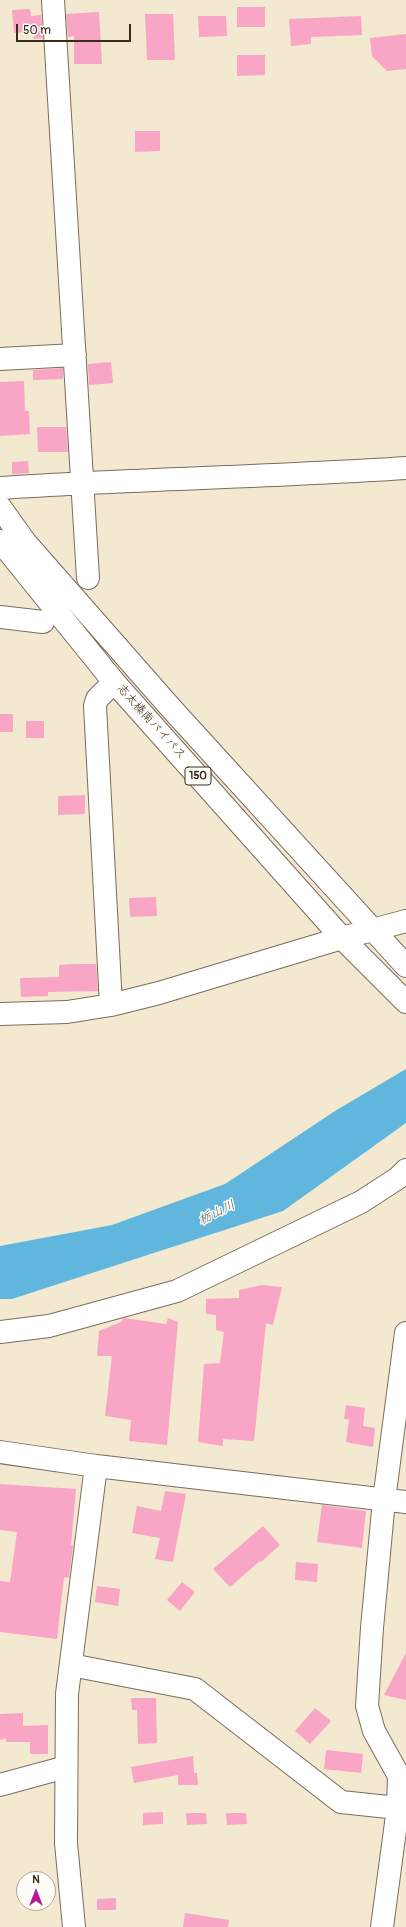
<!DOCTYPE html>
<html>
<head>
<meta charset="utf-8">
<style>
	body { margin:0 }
	#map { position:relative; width:406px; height:1927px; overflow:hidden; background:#f3e8d0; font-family:Pangolin,sans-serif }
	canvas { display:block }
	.north { position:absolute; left:16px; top:1871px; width:40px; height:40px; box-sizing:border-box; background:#fdfcf7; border:1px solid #afa8a0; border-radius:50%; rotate:0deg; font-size:11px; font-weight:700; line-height:16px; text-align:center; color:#3b2a1e }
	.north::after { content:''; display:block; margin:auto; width:14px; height:18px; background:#b5179e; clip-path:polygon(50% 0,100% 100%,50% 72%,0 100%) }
	.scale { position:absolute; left:16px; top:24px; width:115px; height:18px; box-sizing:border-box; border:2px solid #3b2a1e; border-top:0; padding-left:5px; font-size:12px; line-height:14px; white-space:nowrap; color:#3b2a1e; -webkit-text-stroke:3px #fdfcf7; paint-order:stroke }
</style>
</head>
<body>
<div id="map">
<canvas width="406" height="1927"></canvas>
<div class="north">N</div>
<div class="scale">50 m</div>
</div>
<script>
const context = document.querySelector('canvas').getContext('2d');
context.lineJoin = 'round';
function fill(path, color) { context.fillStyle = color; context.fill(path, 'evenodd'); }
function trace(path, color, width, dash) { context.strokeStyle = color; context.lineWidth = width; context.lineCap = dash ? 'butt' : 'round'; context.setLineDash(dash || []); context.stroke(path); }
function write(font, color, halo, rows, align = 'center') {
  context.font = font + ' Pangolin,"Klee One",sans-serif'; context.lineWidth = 3; context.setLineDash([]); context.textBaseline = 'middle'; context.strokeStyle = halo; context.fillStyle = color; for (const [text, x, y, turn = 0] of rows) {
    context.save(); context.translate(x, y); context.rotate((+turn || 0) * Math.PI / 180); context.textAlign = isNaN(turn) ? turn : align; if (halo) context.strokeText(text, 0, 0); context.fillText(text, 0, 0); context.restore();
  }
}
fill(new Path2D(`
	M406,1069v54l-123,88 -271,88h-12v-53l112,-21 113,-41 110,-73z`), '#60b6dd');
fill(new Path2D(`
	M237,7h28v20h-28z
	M30,9l1,7 10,-1 2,23 -9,1 -1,-7 -19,1 -2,-23z
	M99,12l3,52h-28v-28l-6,1 -2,-23z
	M145,14h28l2,46h-28z
	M198,16h28l1,20 -28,1z
	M361,16l1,19 -51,2v7l-20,2 -2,-27z
	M406,34v35l-19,2 -15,-15 -2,-18z
	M237,55h28v20l-28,1z
	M135,131h25v20l-25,1z
	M111,362l2,21 -24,2 -1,-21z
	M63,368v11l-30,1v-10z
	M24,381l1,30h4l1,23 -30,2v-54z
	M37,427h29l2,25h-30z
	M28,461l1,12 -17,1v-12z
	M0,714h13v18h-13z
	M26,721h18v17h-18z
	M85,795v19l-27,1v-19z
	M156,897l1,19 -27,1 -1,-19z
	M77,964h19l2,27 -50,1v4l-27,1 -1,-19 39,-1v-12z
	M262,1285l20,2 -9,38 -7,-2 -12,118 -31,-2v7l-25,-4 6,-78 16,-1 4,-31 -8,-2v-15l-10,-1v-15l33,-1v-8z
	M124,1318l42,6 2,-6 10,4 -11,123 -38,-4 2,-21 -26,-4 7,-60h-15l2,-25 22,-9z
	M346,1405l19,3 -2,18 12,2 -2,19 -27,-5 3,-23h-5z
	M0,1484l76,5 -5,56h2l-4,33 -5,-1 -7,62 -57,-7v-51l10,1 7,-50 -17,-2z
	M165,1491l21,3 -13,68 -18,-3 5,-21 -28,-5 5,-27 24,5z
	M322,1505l44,6 -4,37 -45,-6z
	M263,1526l17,19 -19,17 -1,-1 -30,26 -17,-18z
	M296,1562l22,2 -1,18 -22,-2z
	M182,1582l13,10 -15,19 -13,-11z
	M97,1586l23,3 -2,17 -23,-4z
	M406,1653v47l-22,-5z
	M131,1698h25l1,45 -19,1 -1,-34h-5z
	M315,1708l16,13 -21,23 -15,-13z
	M23,1713v13l25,-1v29h-18v-12h-24v-4l-6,2v-26z
	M326,1750l37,4 -2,19 -37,-4z
	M193,1756l1,17h3l1,12h-20v-10l-44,8 -3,-16z
	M163,1812v12l-20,1v-12z
	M186,1813h20l1,11 -20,1z
	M226,1813h20l1,11 -20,1z
	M116,1898v12h-19v-11z
	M185,1913l44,7 -1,7h-45z`), '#f8a5c6');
const minor = new Path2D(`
	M53,0l35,578
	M0,359l75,-4
	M0,488c135,-9 271,-11 406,-20
	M0,617l43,5
	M111,1005l-16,-299 2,-7 17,-17
	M0,1014l67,-2 44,-7 48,-12 183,-55 64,-17
	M0,1332l49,-6 128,-35 184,-89 37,-24 8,-8
	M0,1452l96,14 310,36
	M71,1665l124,24 146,113 57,6
	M0,1785l66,-18
	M74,1927l-8,-84 1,-149 29,-228
	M382,1927l16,-119 1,-32 -25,-45 -7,-25 5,-78 12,-128 22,-167`);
const highway = new Path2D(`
	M0,507l25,35 145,165 236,259
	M0,541l114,141 228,256 64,64`);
trace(minor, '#7b6c5c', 24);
trace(highway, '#7b6c5c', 24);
trace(minor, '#fff', 22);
trace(highway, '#fff', 22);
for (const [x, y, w] of [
	[198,776,26]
]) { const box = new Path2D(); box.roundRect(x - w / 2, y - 9, w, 18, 3); context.fillStyle = '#fdfcf7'; context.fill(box); trace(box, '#3b2a1e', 1); }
write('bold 11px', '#3b2a1e', null, [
	["150",198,776]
]);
write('12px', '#3b2a1e', '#fdfcf7', [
	["志太榛南バイパス",151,722,48]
]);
write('italic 13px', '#485b61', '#fdfcf7', [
	["栃山川",217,1213,-26]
]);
</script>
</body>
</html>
